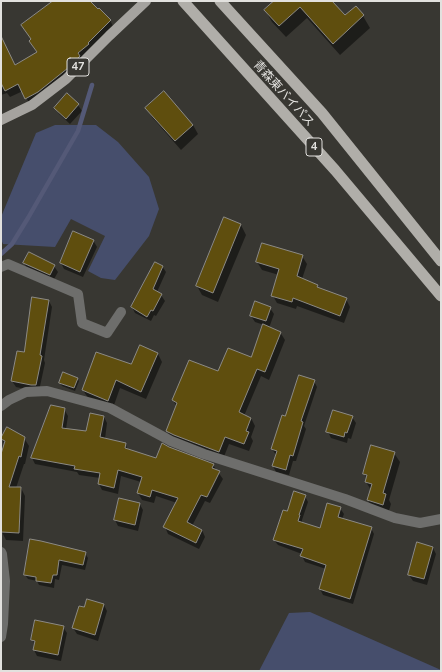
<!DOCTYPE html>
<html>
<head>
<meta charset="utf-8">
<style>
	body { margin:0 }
	#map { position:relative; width:442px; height:672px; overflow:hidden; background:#383732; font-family:"Nunito Sans",sans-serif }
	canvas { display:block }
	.frame { position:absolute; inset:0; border:2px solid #e2e1de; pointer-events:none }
</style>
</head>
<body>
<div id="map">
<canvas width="442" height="672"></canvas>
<div class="frame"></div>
</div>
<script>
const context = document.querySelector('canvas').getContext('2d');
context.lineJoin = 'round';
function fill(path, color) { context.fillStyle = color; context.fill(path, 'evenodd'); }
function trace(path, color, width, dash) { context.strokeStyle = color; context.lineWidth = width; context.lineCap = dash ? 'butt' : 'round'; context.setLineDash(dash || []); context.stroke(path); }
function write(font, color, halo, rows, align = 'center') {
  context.font = font + ' "Nunito Sans","Noto Sans JP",sans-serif'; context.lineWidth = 4; context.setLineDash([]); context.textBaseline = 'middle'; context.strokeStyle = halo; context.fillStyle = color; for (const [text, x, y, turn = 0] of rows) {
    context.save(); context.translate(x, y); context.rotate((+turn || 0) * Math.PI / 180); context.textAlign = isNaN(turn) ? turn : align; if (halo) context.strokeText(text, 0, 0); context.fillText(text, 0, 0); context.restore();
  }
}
fill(new Path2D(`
	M55,125h41l22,17 31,35 10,32 -10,27 -34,44 -14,-2 -13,-7 17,-35 -34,-17 -16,28 -52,-3 -2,-5v-22l35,-84z
	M310,612l131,58v1h-182l30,-58z`), '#464e6c');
fill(new Path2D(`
	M55,1h34l21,19 4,8 -23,23 -61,54 -7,-14 -13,6 -3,-4 -6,2v-48l14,19 22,-13 -7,-12 2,-1 -10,-15z
	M275,1h56l14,16 18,-1 7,12 -30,27 -33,-37 -21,19 -14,-15 -7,-12z
	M67,95l11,10 4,6 -12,13 -11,-10 -4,-6z
	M147,108l46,17 5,9 -17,16 -29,-33z
	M225,219l16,6 5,10 -28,67 -16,-7 -5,-9z
	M93,240l4,7 -14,30 -19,-8 -3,-6z
	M302,256l5,8 -5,15 15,6 2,5 27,9 4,8 -6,16 -47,-17 -1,3 -19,-6 -4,-7 6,-21 -17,-5 -5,-8z
	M24,263l30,3 4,6 -5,9 -25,-11z
	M162,266l4,6 -9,20 4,3 4,6 -9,15 -2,-1 -3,6 -16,-8 -3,-6z
	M49,301l3,6 -8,53 1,3 -6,28h-4l-19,-4 -4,-6z
	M270,308l4,6 -5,14 11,4 5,8 -16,40 -8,-4 -17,40 7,2 4,8 -4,11 2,4 -4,10 -20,-7 -6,15 -51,-20 -5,-8 10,-24 -4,-7 45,-27 33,-14 13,-34 -9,-3 -4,-6z
	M140,346l18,8 4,8 -16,37 -26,-11 -7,20 -25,-10 -5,-8 49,-24z
	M77,378l2,3 -4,10 -13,-5 -2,-3z
	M314,381l3,6 -13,39 2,3 -10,32h-3l-4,14 -13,-3 -3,-6 3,-11 -4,-6 14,-31z
	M64,409l4,7 -2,13 21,3 17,-15 3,6 -2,16 20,5 4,7 28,8 56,6 10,14 -13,24 -5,-2 -13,25 10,4 3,7 -6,12 -31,-15 -3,-7 12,-24 -21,-7 -2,7 -12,-3 -4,-7 3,-11 -20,-6 -3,18 -16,-4 -3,-6 1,-6 -21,-3 -2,-3 -42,-8 -3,-6z
	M352,417l4,6 -5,16 -3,-1 -1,5 -16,-5 -3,-6z
	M24,438l5,8 -4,18h-1l-8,24h5l4,8 -2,45 -17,-1 -4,-8 -1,-75 4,-12 -3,-6z
	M394,453l6,9 -11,38 2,4 -3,10 -15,-4 -5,-10 3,-10 -5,-8 1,-3 -3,-6z
	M305,496l3,6 -6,18v3l19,7 19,-22 4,6 -2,5 29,9 3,6 -21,70 -30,-9 -3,-6 6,-20 -21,-7 -3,-6v-2l-24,-9 -4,-5 13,-28z
	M139,503l4,7 -5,21 -20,-5 -3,-6z
	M31,541l54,12 3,5 -3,12 -23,-5 -3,15 -4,-1 -1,9 -15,-3 -2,-4 -9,-2 -3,-4z
	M433,548l3,6 -9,31 -14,-4 -4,-6z
	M104,605l3,6 -9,30 -21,-7 -4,-6 12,-20z
	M63,627l4,6 -6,28 -24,-5 -3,-6 1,-6 -3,-4z`), '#0007');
trace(new Path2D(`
	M1,254l11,-10 16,-26 50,-87 14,-46`), '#545977', 4.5);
const building = new Path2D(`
	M53,1h37l8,8 1,-1 12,12 -23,23 1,1 -11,9 2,3 -12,12 -30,24 -13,7 -7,-15 -13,7 -4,-8v-47l14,29 22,-13 -8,-11 2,-2 -10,-14z
	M274,1h58l13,14 11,-9 8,9 -31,29 -33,-37 -21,19 -15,-16z
	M164,91l29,34 -18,16 -30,-33z
	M67,93l12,11 -13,15 -12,-11z
	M224,217l17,7 -28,69 -17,-7z
	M73,231l21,9 -14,32 -20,-9z
	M262,243l41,12 -6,21 21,9 -1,2 30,11 -7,18 -47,-18 -1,4 -21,-6 8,-27 -23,-7z
	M29,252l26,13 -5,10 -27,-12z
	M155,262l8,4 -10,23 9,5 -9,17 -2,-1 -4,7 -16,-10z
	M32,297l17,3 -9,55 2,1 -6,29h-5l-20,-4 6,-30 7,1z
	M255,301l16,6 -5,14 -16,-5z
	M263,324l18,8 -16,40 -8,-3 -18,43 12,6 -5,13 3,1 -5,12 -19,-7 -6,15 -45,-17 -8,-4 11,-28 -5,-3 17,-40 29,11 10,-23 23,9z
	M140,345l18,8 -17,39 -25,-12 -8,21 -26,-11 14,-38 35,12z
	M63,372l15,6 -4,10 -15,-5z
	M299,375l16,5 -14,41 2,1 -10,34 -3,-1 -4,15 -14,-4 5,-15 -6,-2 11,-34 3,1z
	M51,405l14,3 -3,20 24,3 4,-18 14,3 -4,21 26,6 -1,5 31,10 6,-15 7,4 45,17 -2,4 8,3 -13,26 -6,-2 -14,27 15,8 -6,13 -33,-16 15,-29 -26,-8 -2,7 -13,-4 5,-16 -24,-7 -4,18 -16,-4 2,-11 -26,-4 1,-3 -44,-8z
	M333,410l20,6 -6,17 -2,-1 -1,5 -18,-5z
	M7,427l18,10 -4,20 -2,-1 -10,31h12l-2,46 -18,-1v-78l4,-13 -4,-2v-1z
	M371,445l24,7 -12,41 3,1 -3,11 -16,-5 5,-16 -7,-2 2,-7 -4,-1z
	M294,491l12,4 -7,20h1l-2,6 22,7 7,-25 14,4 -3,10 34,10 -22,72 -31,-10 7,-24 -26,-9 3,-7 -30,-9 10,-30 4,1z
	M119,498l21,5 -5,22 -21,-5z
	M30,539l11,2 45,11 -3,13 -24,-5 -2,15h-4l-2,8 -15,-2v-4l-12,-2z
	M417,542l16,5 -9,32 -16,-4z
	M87,599l17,5 -9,31 -23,-7 7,-22 5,1z
	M35,620l29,6 -6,29 -25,-5 2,-9 -4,-1z`);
fill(building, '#5f4e0e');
trace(building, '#8c8a85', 1);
trace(new Path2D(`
	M1,267l7,-3 70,30 4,29 25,10 14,-21
	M1,406l8,-6 17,-8 21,-1 63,17 61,33 33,13 141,45 50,19 25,5 21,-4
	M1,552l1,2 3,27 -2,43 -2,13`), '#6e6e6c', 10);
trace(new Path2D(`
	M1,120l31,-15 34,-26 43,-43 37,-35`), '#a5a39f', 10);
trace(new Path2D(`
	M183,1l152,169 106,126
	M220,1l102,112 119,148`), '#b0aea9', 11);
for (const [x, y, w] of [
	[78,67,22],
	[314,147,16]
]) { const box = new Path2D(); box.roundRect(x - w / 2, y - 9, w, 18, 3); context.fillStyle = '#383732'; context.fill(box); trace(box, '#e2e1de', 1); }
write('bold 11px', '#e2e1de', null, [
	["47",78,67],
	["4",314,147]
]);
write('12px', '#e2e1de', '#383732', [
	["青森東バイパス",283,94,48]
]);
</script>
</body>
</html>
